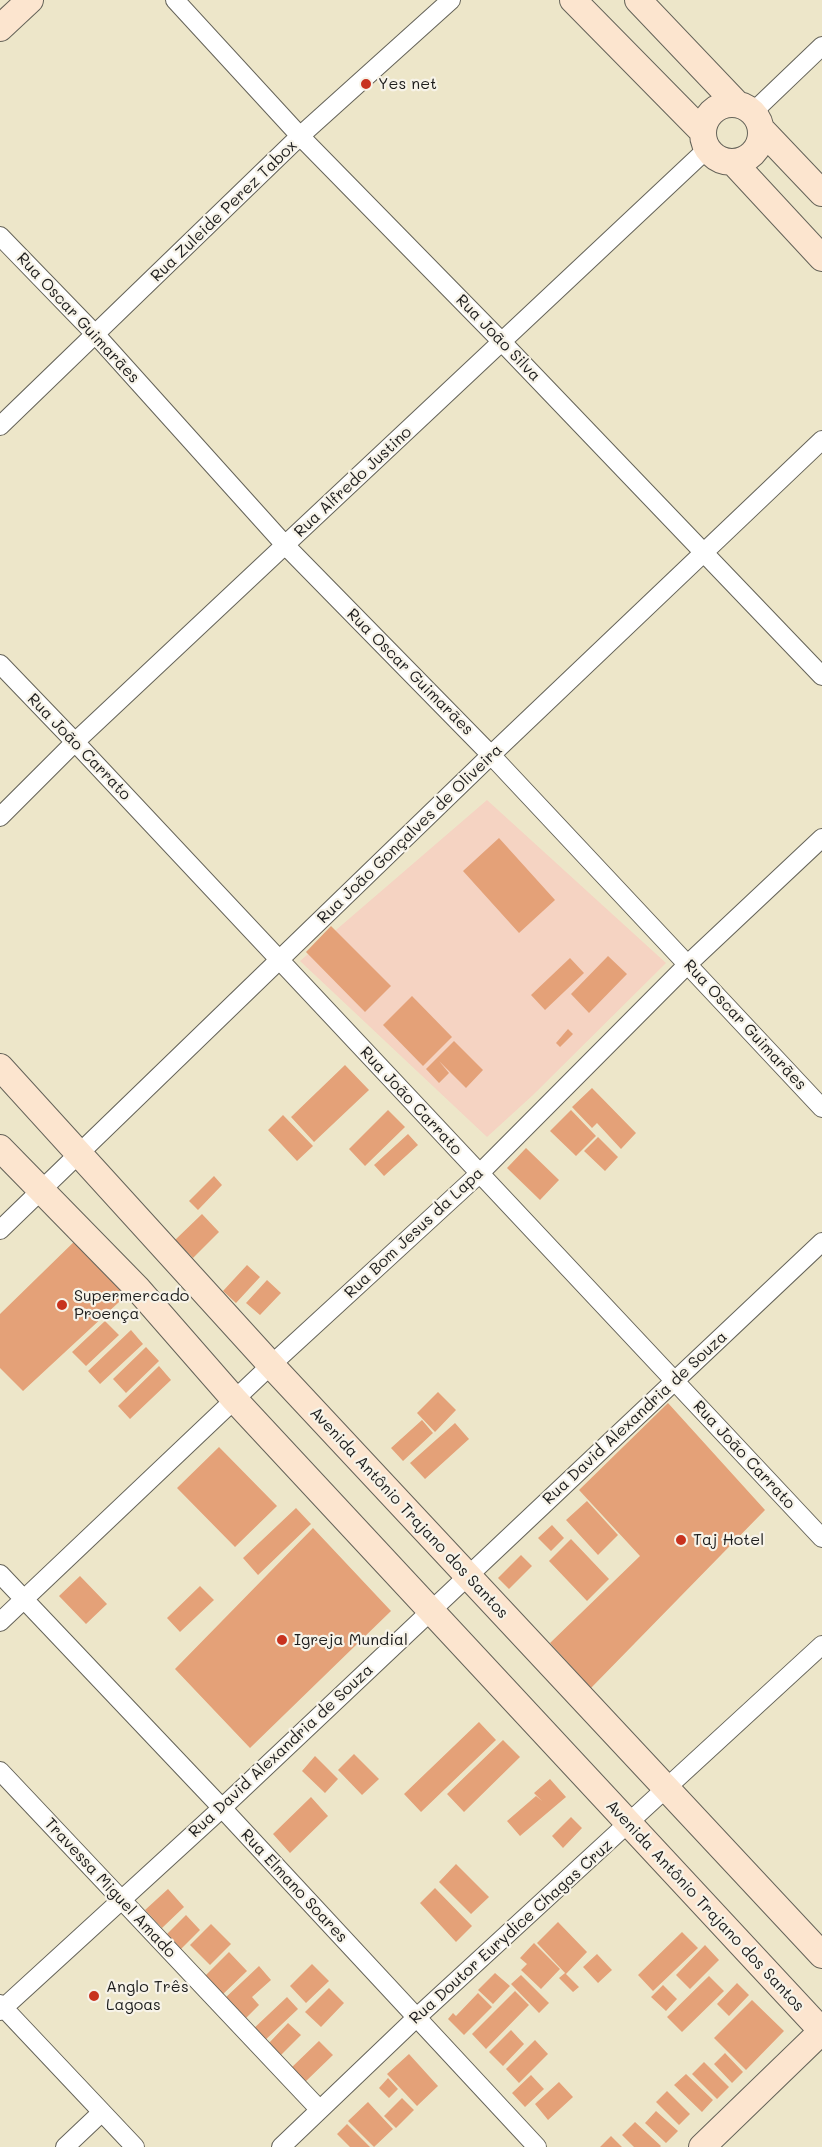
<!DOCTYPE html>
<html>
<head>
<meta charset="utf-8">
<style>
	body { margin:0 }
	canvas { display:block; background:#ede6c9 }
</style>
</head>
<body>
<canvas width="822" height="2147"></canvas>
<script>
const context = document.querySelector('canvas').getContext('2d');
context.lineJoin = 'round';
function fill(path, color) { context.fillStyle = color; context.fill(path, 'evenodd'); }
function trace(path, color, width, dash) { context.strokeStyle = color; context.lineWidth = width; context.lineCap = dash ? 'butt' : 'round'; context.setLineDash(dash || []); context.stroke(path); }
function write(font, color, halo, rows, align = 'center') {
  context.font = font + ' Mali,sans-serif'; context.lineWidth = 4.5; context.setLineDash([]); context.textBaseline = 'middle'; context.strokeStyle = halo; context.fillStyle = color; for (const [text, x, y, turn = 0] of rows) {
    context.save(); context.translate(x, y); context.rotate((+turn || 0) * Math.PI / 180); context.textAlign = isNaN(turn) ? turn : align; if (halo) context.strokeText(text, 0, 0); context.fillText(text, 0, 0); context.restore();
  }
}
fill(new Path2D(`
	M487,800l179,163 -133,132 -46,42 -187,-176z`), '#f5d3c2');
fill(new Path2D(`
	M499,838l56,62 -36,33 -56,-62z
	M331,926l60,60 -26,26 -59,-60z
	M608,956l19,18 -38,39 -18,-19z
	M570,958l14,15 -39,37 -14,-15z
	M412,996l40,41 -29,29 -40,-41z
	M568,1029l5,5 -13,13 -4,-4z
	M454,1041l29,29 -17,18 -27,-27 10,12 -10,10 -13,-14z
	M345,1065l24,25 -55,52 -23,-25z
	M592,1088l44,45 -15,16 -24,-26 -5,5 -20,-21z
	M388,1110l17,17 -40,39 -16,-17z
	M571,1110l25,26 -20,20 -26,-25z
	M283,1115l30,31 -16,15 -29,-31z
	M408,1134l10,11 -34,31 -10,-11z
	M598,1137l20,20 -13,14 -21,-20z
	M526,1148l33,32 -19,20 -33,-32z
	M214,1176l8,9 -24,25 -9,-9z
	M202,1214l17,18 -26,26 -18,-18z
	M81,1235l51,55 -109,101 -23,-23v-54z
	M247,1265l13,12 -24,26 -13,-12z
	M267,1280l14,13 -21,22 -14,-12z
	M105,1321l14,14 -33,31 -14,-14z
	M131,1330l12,14 -43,40 -12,-13z
	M146,1347l13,14 -33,32 -13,-14z
	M159,1366l12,14 -41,39 -12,-13z
	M438,1392l18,18 -21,22 -18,-19z
	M668,1403l97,107 -174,178 -41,-45 90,-87 -61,-66z
	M422,1420l11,13 -30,28 -12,-13z
	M455,1423l14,16 -44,40 -15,-16z
	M219,1447l58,59 -42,41 -58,-59z
	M587,1501l31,34 -20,20 -32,-35z
	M296,1508l15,16 -53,51 -15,-17z
	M552,1525l12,13 -13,13 -13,-13z
	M313,1528l78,83 -141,137 -75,-79z
	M571,1539l38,40 -22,22 -38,-40z
	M521,1555l11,11 -23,23 -11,-11z
	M80,1576l27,28 -21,20 -27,-28z
	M200,1586l14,14 -34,32 -13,-14z
	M479,1722l17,18 -75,72 -17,-18z
	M503,1740l17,17 -56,55 -17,-18z
	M354,1754l25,25 -17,16 -24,-25z
	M315,1756l23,23 -13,14 -23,-22z
	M550,1779l16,18 -46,39 -13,-15 29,-25 6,5 -8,-8z
	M311,1797l17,19 -38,37 -17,-19z
	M571,1817l11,11 -19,20 -11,-12z
	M456,1864l33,33 -18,17 -32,-32z
	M435,1888l37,38 -16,16 -36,-39z
	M168,1889l16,18 -22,21 -17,-18z
	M186,1915l14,15 -19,19 -14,-15z
	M558,1922l29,30 -21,22 -29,-31z
	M211,1924l20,20 -21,21 -20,-20z
	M682,1932l16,16 -45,43 -15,-16z
	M534,1943l26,26 -19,20 -20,-19 6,-6 -7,-6z
	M705,1945l14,15 -29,29 -14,-14z
	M229,1952l18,19 -27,26 -18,-18z
	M597,1954l15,16 -14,13 -15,-16z
	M312,1964l17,17 -23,22 -16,-17z
	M259,1966l12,14 -19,17 7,8 -15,15 -20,-21z
	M495,1973l15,13 -17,18 -15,-14z
	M565,1973l14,14 -6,5 -14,-14z
	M521,1975l28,28 -10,10 -28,-29z
	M709,1976l15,15 -42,41 -15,-15z
	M737,1983l12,12 -20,21 -12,-12z
	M663,1985l14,14 -11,12 -15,-14z
	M329,1988l15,15 -23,24 -16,-15z
	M515,1991l14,14 -43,44 -14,-15z
	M478,1993l14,14 -28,28 -16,-16 5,-6 3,3z
	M287,1997l11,12 -36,34 -11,-12z
	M752,2000l32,31 -38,39 -32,-32z
	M288,2023l13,12 -20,20 -12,-12z
	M511,2030l13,14 -21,22 -14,-14z
	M535,2040l13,14 -29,29 -13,-14z
	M319,2041l14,14 -29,28 -14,-14z
	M725,2053l18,19 -11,11 -18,-19z
	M409,2054l29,32 -21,20 -30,-32z
	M704,2062l25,25 -12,12 -25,-25z
	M686,2074l27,26 -11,12 -28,-27z
	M531,2075l13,14 -19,18 -13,-14z
	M388,2078l10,11 -9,9 -10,-10z
	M559,2082l14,15 -25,23 -13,-16z
	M667,2091l23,23 -11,11 -23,-23z
	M402,2098l12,12 -18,18 -12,-12z
	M368,2102l25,27 -19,18 -26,-26z
	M656,2111l22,20 -12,12 -21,-20z
	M635,2122l26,24 -1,1h-26l-12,-12z
	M347,2124l23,23h-20l-13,-13z
	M611,2136l11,11h-22z`), '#e4a178');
const street = new Path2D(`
	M175,0l125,136 202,206 320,334
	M753,112l69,-66
	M0,236l96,99 189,210 206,210 331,353
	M0,426l300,-290 151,-136
	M0,664l75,78 747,796
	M0,817l75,-75 632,-593
	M0,1230l491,-475 331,-315
	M0,1574l222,234 315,339
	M0,1622l271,-257 208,-191 210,-211 133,-125
	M0,1771l319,338
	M0,2004l135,143
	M0,2011l222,-203 600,-566
	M65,2147l37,-35
	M281,2147l135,-129 406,-373`);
const secondary = new Path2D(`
	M573,0l129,131
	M638,0l98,103
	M0,28l30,-28
	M703 133a29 29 0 1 1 58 0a29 29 0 1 1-58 0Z
	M761,129l61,64
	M733,162l89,96
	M0,1067l271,298 551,590
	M0,1148l137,140 97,111 588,632
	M702,2147l120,-116`);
trace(street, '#656359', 20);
trace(secondary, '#656359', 28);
trace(street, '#fff', 18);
trace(secondary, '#fce5cf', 26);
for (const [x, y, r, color] of [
	[366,84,6,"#c8321e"],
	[62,1305,6,"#c8321e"],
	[681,1540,6,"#c8321e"],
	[282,1640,6,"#c8321e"],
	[94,1996,6,"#c8321e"]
]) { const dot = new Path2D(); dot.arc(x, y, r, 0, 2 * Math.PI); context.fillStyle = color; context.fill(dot); trace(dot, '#f7f3e8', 2); }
write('16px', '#1c1c1c', '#f7f3e8', [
	["Yes net",378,84],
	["Supermercado",74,1296],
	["Proença",74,1314],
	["Taj Hotel",693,1540],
	["Igreja Mundial",294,1640],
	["Anglo Três",106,1987],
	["Lagoas",106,2005]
], 'left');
write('16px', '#1c1c1c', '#f7f3e8', [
	["Rua Zuleide Perez Tabox",224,211,-44],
	["Rua Oscar Guimarães",78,318,47],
	["Rua João Silva",498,338,46],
	["Rua Alfredo Justino",353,482,-43],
	["Rua Oscar Guimarães",410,672,45],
	["Rua João Carrato",79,747,46],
	["Rua João Gonçalves de Oliveira",410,834,-44],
	["Rua Oscar Guimarães",745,1025,47],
	["Rua João Carrato",411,1101,47],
	["Rua Bom Jesus da Lapa",414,1233,-43],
	["Rua David Alexandria de Souza",635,1418,-43],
	["Rua João Carrato",744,1455,47],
	["Avenida Antônio Trajano dos Santos",409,1513,47],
	["Rua David Alexandria de Souza",281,1751,-43],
	["Rua Elmano Soares",294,1886,47],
	["Travessa Miguel Amado",110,1888,47],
	["Avenida Antônio Trajano dos Santos",705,1906,47],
	["Rua Doutor Eurydice Chagas Cruz",511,1932,-42]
]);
</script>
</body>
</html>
